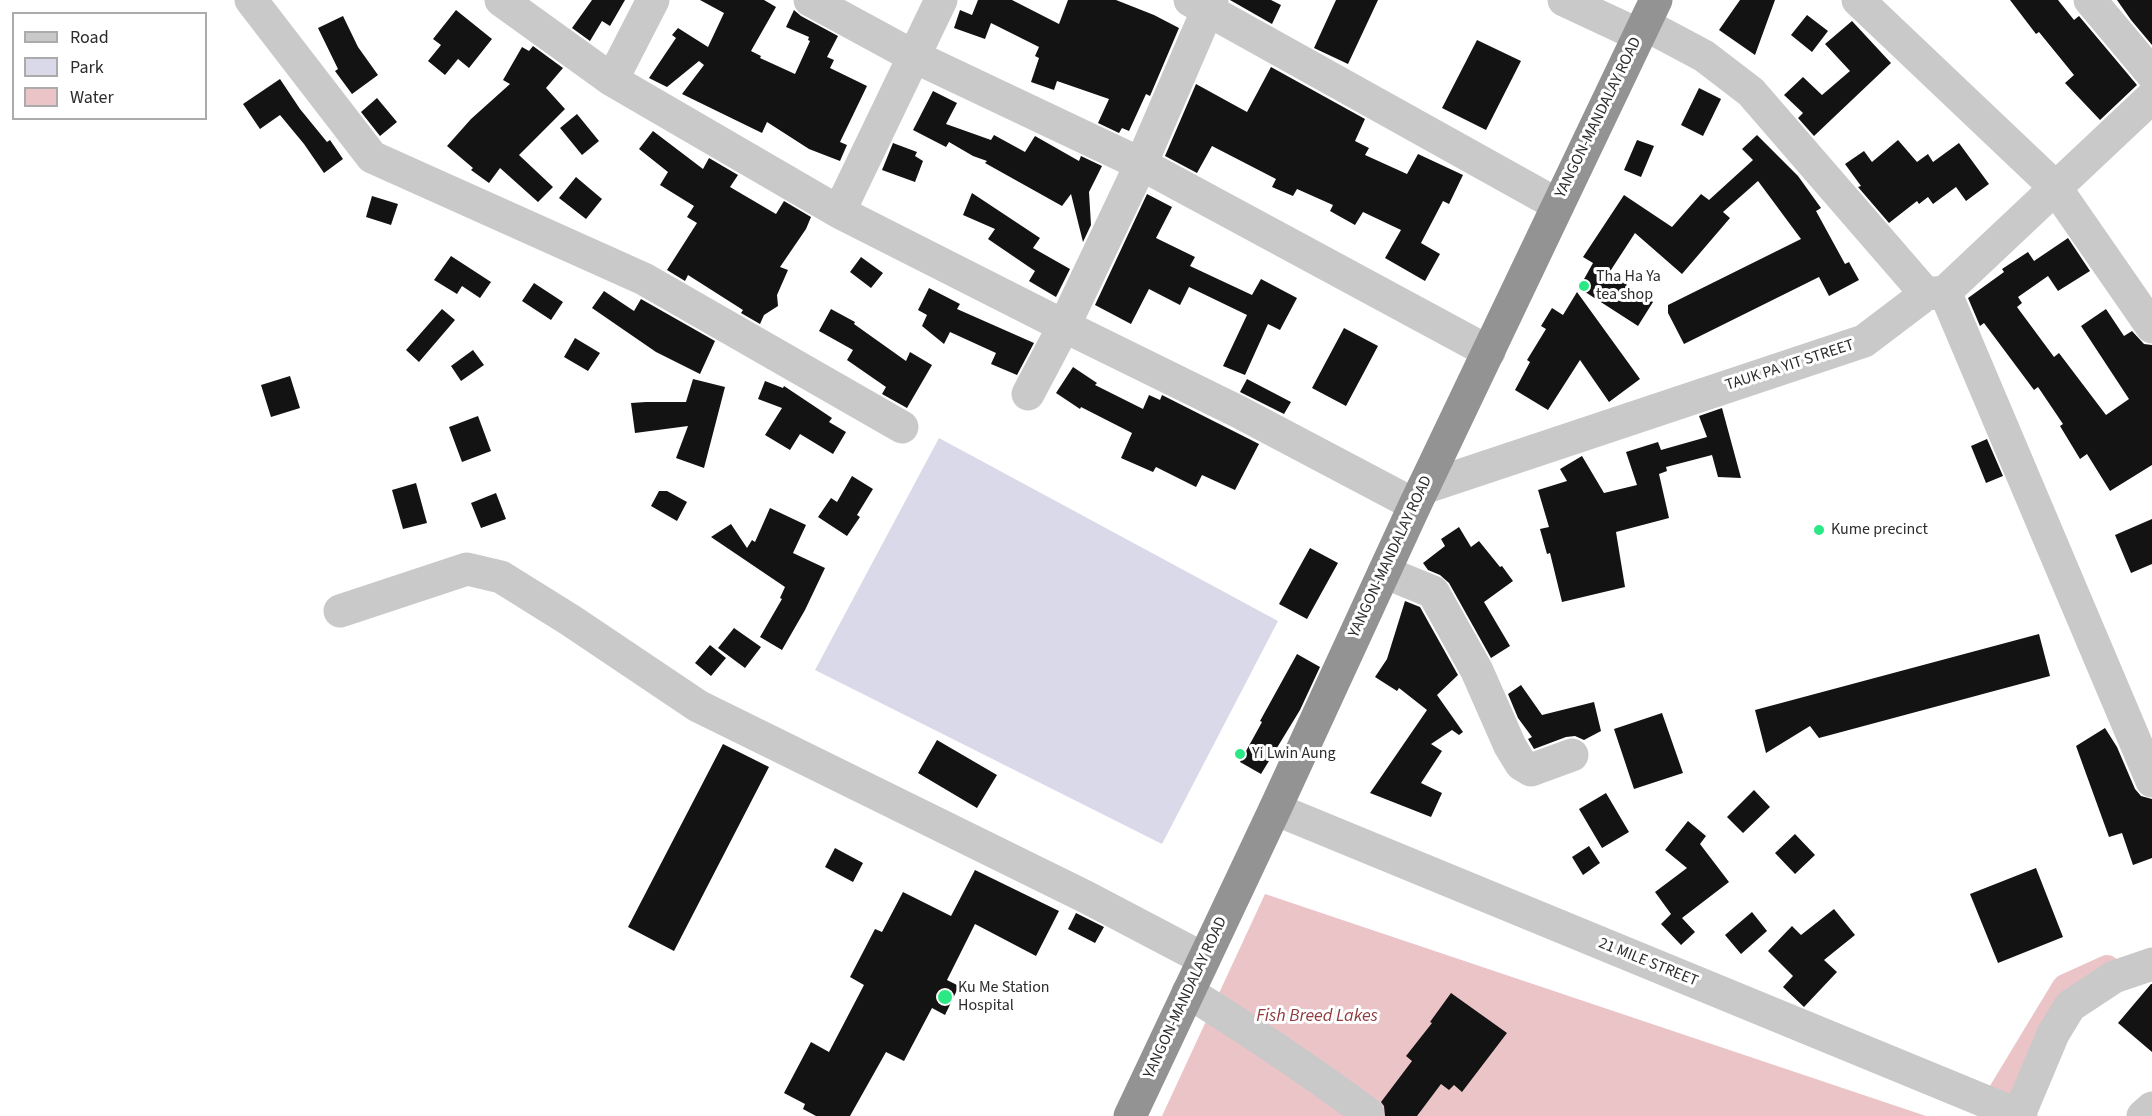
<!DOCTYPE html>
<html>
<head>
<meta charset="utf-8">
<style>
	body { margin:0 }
	#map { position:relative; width:2152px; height:1116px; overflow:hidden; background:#fff; font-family:"Source Sans 3",sans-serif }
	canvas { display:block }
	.legend { position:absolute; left:12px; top:12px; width:195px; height:108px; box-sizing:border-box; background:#fff; border:2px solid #ababab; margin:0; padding:8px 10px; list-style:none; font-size:18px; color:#2c2c2c }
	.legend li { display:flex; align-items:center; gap:12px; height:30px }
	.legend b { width:30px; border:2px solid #ababab }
</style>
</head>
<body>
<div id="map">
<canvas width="2152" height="1116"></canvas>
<ul class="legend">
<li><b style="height:8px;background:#c9c9c9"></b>Road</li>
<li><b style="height:16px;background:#d9d9ea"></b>Park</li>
<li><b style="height:16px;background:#ebc4c7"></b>Water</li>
</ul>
</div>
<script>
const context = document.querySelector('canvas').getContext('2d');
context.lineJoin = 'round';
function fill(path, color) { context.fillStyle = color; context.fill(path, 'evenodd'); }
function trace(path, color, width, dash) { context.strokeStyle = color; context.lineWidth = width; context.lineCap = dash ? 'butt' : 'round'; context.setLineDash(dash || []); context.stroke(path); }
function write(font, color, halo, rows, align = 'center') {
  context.font = font + ' "Source Sans 3",sans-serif'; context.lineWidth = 6; context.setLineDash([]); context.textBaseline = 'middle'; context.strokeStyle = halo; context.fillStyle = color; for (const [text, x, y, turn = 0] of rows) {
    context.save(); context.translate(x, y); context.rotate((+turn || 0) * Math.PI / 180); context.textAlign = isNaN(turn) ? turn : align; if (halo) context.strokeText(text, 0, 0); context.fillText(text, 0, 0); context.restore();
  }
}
fill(new Path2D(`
	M939,438l339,183 -116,223 -347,-174z`), '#d9d9ea');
fill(new Path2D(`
	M1265,894l661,222h-764z`), '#ebc4c7');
trace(new Path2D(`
	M2002,1091l63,-104 42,-19`), '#ebc4c7', 26);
fill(new Path2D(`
	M592,0h33l-15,26 -8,-5 -12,20 -18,-13z
	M700,0h64l12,7 -25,44 10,5 -1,2 35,16 15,-33 -2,-1 1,-3 -23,-10 8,-17 7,6 37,20 -11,21 7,3 -4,8 37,18 -27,56 7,3 -7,16 -31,-12 -42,-27 -5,11 -80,-39 22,-29 -5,-4 -32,26 -18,-9 27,-40 -4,-3 6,-7 30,19 16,-34z
	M978,0h34l47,24 9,-24h48l38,15 25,13 -29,68 -4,-2 -17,37 -7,-3 -3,5 -21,-10 11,-24 -52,-18 -3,9 -23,-8 8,-24 -4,-2 4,-9 -48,-24 -6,16 -31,-11 6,-18 12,5z
	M1230,0h41l10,5 -9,19z
	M1336,0h42l-30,64 -34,-16z
	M1740,0h35l-20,55 -36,-25z
	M2010,0h48l16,20 5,-4 58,69 -37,35 -35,-37 9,-8 -35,-43 -3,2z
	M2117,0h35v45l-21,-25z
	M456,10l36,29 -23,29 -11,-9 -13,16 -17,-14 13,-16 -8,-6z
	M1807,15l21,16 -16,21 -21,-17z
	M343,16l15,31 20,28 -26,19 -17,-23 3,-2 -20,-41z
	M1852,21l39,42 -77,73 -16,-18 5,-5 -19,-18 19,-18 19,18 28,-24 -25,-27z
	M1477,40l44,21 -35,69 -44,-22z
	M533,46l30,22 -17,20 19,21 -46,46 34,32 -15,15 -38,-34 -11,15 -18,-13 2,-2 -26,-22 24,-27 39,-35 -7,-4 19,-33 7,4z
	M1271,67l94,52 -10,22 14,7 -4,7 42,19 11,-20 45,21 -14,29 -6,-3 -22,42 19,11 -15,27 -40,-23 16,-28 -38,-18 -8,13 -25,-14 3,-6 -36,-16 -4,7 -21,-9 4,-8 -64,-33 -15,27 -32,-17 31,-72 51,28z
	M280,79l20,30 27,33 3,-2 13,19 -19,14 -20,-29 -24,-29 -20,14 -17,-25z
	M1699,88l22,11 -18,37 -22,-11z
	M933,91l24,12 -11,21 45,16 3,-5 31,17 10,-16 44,25 2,-5 21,10 -13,26 2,33 -8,17 -12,-48 -9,12 -77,-43 2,-2 -14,-5 -24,-14 -3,5 -33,-17z
	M377,98l20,24 -17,14 -19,-24z
	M577,114l22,27 -17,14 -22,-27z
	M653,131l50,38 6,-11 29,17 -8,12 46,27 8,-13 27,16 -5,12 -26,38 8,3 -11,25 1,11 -14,9 -4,9 -19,-11 2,-3 -55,-35 -3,6 -18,-11 30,-47 -10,-6 7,-11 -34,-21 8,-13 -29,-23z
	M1757,135l41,41 23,32 -5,3 29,53 4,-2 10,18 -30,16 -10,-19 -135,67 -16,-31v-8l133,-66 -43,-58 -35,31 7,6 -48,56 -47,-41 -26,40 44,29 -15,24 -59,-38 14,-25 -10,-6 41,-62 48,32 29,-33 8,6 44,-40 -11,-11z
	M1637,140l17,6 -13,31 -17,-7z
	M1898,140l19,22 11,-8 5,8 26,-19 30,41 -23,17 -10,-14 -23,17 -5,-7 -9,7 -2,-3 -28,22 -31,-36 3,-1 -16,-22 19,-13 8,11z
	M893,143l24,9 -2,4 8,5 -8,21 -33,-12z
	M576,177l26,22 -16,20 -27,-21z
	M972,193l68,45 -7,10 37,21 -14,28 -27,-16 6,-10 -47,-32 7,-10 -32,-14z
	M1147,194l25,13 -16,31 39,19 -5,9 62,29 9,-16 36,19 -17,32 -12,-6 -23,51 -22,-9 24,-51 -58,-28 -9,18 -31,-16 -18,35 -36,-19z
	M372,196l26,8 -7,21 -25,-8z
	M2068,238l22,33 -32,20 -10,-15 -30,21 4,6 -5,4 37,50 5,-4 47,62 23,-16 -48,-73 25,-17 18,27 8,-5 12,13 8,1v120l-42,26 -23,-37 -7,5 -20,-33 3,-2 -25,-37 -4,3 -50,-67 -4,3 -12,-28 36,-26 -2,-3 26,-17 6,9z
	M451,256l40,26 -11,16 -18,-12 -5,8 -23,-14z
	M861,257l22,16 -12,15 -21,-16z
	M534,283l29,19 -12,18 -29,-19z
	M929,288l31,16 -3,5 77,34 -17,32 -26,-11 5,-11 -46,-21 -6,12 -22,-18 5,-11 -9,-5z
	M604,291l30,20 7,-12 74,42 -15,33 -44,-22 -64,-44z
	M1577,292l63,87 -31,23 -29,-42 -32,50 -33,-20 15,-28 -3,-2 19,-31 -5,-3 11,-18 11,7z
	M442,309l13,11 -36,42 -13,-12z
	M831,309l24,13 -1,2 52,37 4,-9 22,13 -25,43 -25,-14 4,-7 -39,-27 6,-10 -34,-19z
	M1344,328l34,18 -32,60 -34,-18z
	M575,338l25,15 -12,18 -24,-14z
	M473,350l11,15 -23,16 -10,-15z
	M1073,367l24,16 -2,2 48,24 6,-14 11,5 2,-5 97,49 -24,46 -33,-15 -6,12 -40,-20 -3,5 -32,-14 11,-25 -51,-26 -1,2 -24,-16z
	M290,376l10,32 -29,9 -10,-32z
	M693,379l32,8 -21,81 -28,-10 12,-32 -53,7 -4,-30 15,-1h40z
	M1247,379l44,23 -7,12 -44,-22z
	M765,381l18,7 1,-2 48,32 -3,4 17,10 -13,22 -33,-20 -10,16 -25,-15 17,-27 -24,-9z
	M1722,408l19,70 -23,-1 -6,-22 -46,12 1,4 -8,3 10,44 -53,14 9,55 -63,15 -12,-49 -3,1 -7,-25 9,-2 -11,-37 29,-9 -7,-12 22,-13 22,37 33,-8 -11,-33 32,-10 3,8 46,-13 -8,-21z
	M478,416l13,35 -29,11 -13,-35z
	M1987,439l16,37 -17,7 -15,-37z
	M852,476l21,13 -16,26 3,2 -13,19 -29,-19 13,-19 6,4z
	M416,483l11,40 -24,6 -11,-39z
	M659,491h8l20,11 -10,19 -26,-15z
	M496,493l10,26 -25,9 -10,-25z
	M770,508l36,17 -13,28 32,15 -20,42 -23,40 -22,-13 22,-38 -2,-1 5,-11 -74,-50 20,-13 16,24 5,-8 3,2z
	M2152,519v45l-21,9 -16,-38z
	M1459,527l12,20 8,-6 21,26 2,-1 11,15 -29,21 26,44 -19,12 -42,-75 -9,-8 -12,-5 -5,-7 22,-17 -4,-7z
	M1310,548l28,15 -31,56 -28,-15z
	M1405,601l15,6 38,68 -21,20 26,37 -4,3 -7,-5 -21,14 11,7 -21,32 21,10 -11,24 -61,-24 57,-83 -28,-22 -2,3 -22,-14 12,-18z
	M734,628l27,19 -16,21 -27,-20z
	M2039,634l11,42 -231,62 -9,-12 -44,27 -11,-43z
	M710,645l16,13 -15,18 -16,-13z
	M1297,654l23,13 -20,43 -39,64 -21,-12 22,-40 -2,-1z
	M1521,685l21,30 52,-13 7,29 -17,9 -9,-4 -9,1 -32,12 -6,-10 4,-2 -14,-19 -10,-24z
	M1662,713l21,60 -49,16 -20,-60z
	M2105,728l12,19 18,42 6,7 11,3v59l-19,7 -11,-32 -13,4 -33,-91z
	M937,740l60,35 -20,33 -59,-35z
	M723,744l46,23 -95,184 -46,-24z
	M1754,790l16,17 -27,26 -16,-16z
	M1606,793l23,39 -27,16 -23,-39z
	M1688,821l18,15 -6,8 29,38 -47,36 13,14 -14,13 -20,-21 10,-10 -16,-22 32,-24 -22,-18z
	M1795,834l20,21 -20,19 -20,-21z
	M1589,846l11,17 -17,12 -11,-18z
	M835,848l28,15 -10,19 -28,-15z
	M2036,868l27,69 -65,26 -28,-69z
	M975,870l84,41 -23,45 -61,-32 -28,56 12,6 -14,29 -13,-7 -28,53 -18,-9 -36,64h-34l-13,-7 2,-5 -21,-11 27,-51 18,10 35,-67 -14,-8 25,-48 7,3 21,-40 48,24z
	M1834,909l21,26 -31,25 13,12 -33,35 -21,-20 10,-11 -25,-25 24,-25 9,9z
	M1752,912l15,19 -26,23 -16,-19z
	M1076,913l28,14 -9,16 -27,-14z
	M2151,984h1v68l-34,-29z
	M1451,993l56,40 -45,59 -8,-7 -5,5 -8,-6 -24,32h-32l-1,-10 -3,-4 31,-41 -6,-5 26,-33 -2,-1z`), '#131313');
trace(new Path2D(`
	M251,0l121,157 272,122 258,148
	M501,0l111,80 227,132 225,114 175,86 176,93
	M810,0l103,56 228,108 348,188
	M1190,0l368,205
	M1564,0l75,35
	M1858,0l197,187 97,140
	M2090,0l62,74
	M1644,24l60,32 47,36 175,202
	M612,80l41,-80
	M839,212l102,-212
	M1945,292l207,489
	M1028,394l36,-68 77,-162 71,-164
	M1423,488l441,-147 62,-47 19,-2 207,-195
	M1384,572l49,20 44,79 33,75 11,18 10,6 41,-15
	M340,611l127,-42 34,8 69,43 128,86 388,191 118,62
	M1275,809l746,307
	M1188,992c61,38 121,78 179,121l-2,3
	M2019,1115l34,-81 17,-28 44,-29 38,-13
	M2143,1116l9,-8`), '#c9c9c9', 33);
trace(new Path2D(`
	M1130,1116l145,-307 140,-304 241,-505`), '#939393', 33);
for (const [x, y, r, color] of [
	[1584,286,6,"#2ae883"],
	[1819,530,6,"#2ae883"],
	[1240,754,6,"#2ae883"],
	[945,997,8,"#2ae883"]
]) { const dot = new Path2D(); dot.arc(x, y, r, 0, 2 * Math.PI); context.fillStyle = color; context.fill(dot); trace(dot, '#fff', 2); }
write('16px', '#2c2c2c', '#fff', [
	["YANGON-MANDALAY ROAD",1599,118,-64],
	["TAUK PA YIT STREET",1790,366,-18],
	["YANGON-MANDALAY ROAD",1391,557,-65],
	["21 MILE STREET",1648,963,22],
	["YANGON-MANDALAY ROAD",1186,998,-65]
]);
write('16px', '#2c2c2c', '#fff', [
	["Tha Ha Ya",1596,277],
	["tea shop",1596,295],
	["Kume precinct",1831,530],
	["Yi Lwin Aung",1252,754],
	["Ku Me Station",958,988],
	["Hospital",958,1006]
], 'left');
write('italic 18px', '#8f3a3f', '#fff', [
	["Fish Breed Lakes",1317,1017]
]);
</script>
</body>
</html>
